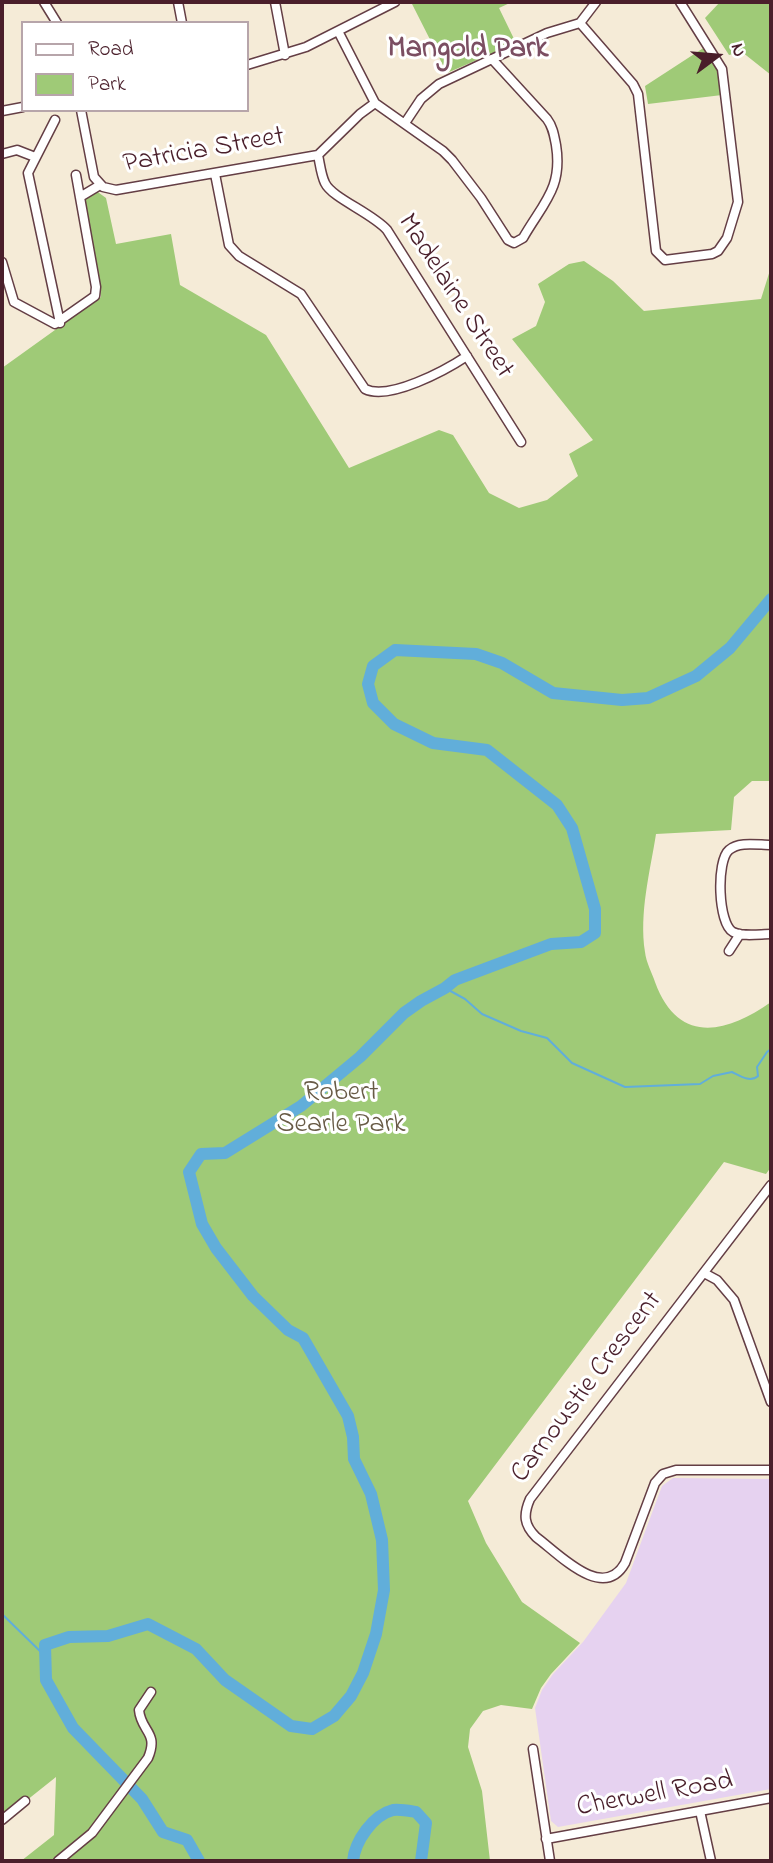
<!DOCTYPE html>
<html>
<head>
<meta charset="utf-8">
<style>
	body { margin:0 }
	#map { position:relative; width:773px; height:1863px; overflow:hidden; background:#f5ebd7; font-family:"Indie Flower",sans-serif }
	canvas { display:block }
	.frame { position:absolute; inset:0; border:4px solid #4a1f2b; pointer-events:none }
	.legend { position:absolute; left:21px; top:21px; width:228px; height:91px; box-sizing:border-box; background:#fff; border:2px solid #b7a5aa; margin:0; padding:9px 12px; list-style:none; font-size:21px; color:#4a1f2b }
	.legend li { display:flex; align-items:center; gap:14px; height:35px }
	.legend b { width:35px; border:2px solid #b7a5aa }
	.north { position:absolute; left:682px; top:21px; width:70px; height:70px; -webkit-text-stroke:5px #fff; paint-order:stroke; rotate:74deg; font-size:19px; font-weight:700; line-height:28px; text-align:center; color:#4a1f2b }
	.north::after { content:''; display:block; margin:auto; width:24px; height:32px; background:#4a1f2b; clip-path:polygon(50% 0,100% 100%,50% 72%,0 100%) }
</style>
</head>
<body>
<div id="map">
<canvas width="773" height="1863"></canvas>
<div class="frame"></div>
<ul class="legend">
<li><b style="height:9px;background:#fff"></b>Road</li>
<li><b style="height:19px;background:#9fca77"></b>Park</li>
</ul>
<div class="north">N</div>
</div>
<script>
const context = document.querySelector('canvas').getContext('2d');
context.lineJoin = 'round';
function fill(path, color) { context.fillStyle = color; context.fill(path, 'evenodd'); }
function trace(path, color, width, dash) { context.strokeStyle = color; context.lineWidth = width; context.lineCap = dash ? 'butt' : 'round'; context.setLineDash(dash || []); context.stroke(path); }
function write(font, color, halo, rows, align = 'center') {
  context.font = font + ' "Indie Flower",sans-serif'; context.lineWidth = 6; context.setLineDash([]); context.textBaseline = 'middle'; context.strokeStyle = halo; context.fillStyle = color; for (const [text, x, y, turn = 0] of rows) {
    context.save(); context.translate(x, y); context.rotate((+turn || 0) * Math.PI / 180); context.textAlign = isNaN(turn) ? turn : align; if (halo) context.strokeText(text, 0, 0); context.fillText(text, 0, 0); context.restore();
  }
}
fill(new Path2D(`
	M673,1478l98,1v310l-213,38 -7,-6 -16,-113 7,-18 11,-16 30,-32 43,-59 36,-97z`), '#e6d2f0');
fill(new Path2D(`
	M411,2h101l-13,6 17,35 -69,30z
	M720,2h51v73l-29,-23 -13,3 -24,-37z
	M705,47l12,20 5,28 -74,9 -3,-18z
	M95,190l11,8 10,46 55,-10 9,51 86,50 83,133 90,-38 14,5 36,58 30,15 28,-8 31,-24 -9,-22 24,-14 -81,-101 24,-13 9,-24 -7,-18 31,-20 15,-3 29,20 31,30 117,-12 10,-32v514h-19l-18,16 -3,33 -75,4c-6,38 -17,79 -11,118 1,10 7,21 10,30 23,63 71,52 116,20v165l-5,7 -42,-12 -256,339 18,42 36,59 58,41 -29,31 -10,14 -9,21 -31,-4 -18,6 -13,18 -2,18 14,44 8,70h-469l33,-26 2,-58 -54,43v-1452l99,-71 -17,-97z`), '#9fca77');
trace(new Path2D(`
	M445,988l20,11 17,15 39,17 26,7 25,25 53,24 75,-3 13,-8 19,-4c8,4 18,11 26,4l-1,-9 10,-15 4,-3
	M2,1614l43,42`), '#61aeda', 2);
trace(new Path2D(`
	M199,1861l-12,-21 -24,-8 -21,-33 -69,-71 -27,-48 -1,-35 24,-8 39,-1 40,-12 48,25 29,31 66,46 21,3 22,-13 17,-20 12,-23 13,-39 8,-44 -2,-50 -11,-46 -17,-35 -1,-22 -5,-21 -45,-78 -15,-8 -35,-34 -37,-48 -14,-24 -13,-52 12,-18 24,-1 76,-47 59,-49 44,-44 17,-12 24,-13 10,-8 96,-36 30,-2 14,-9v-24l-23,-81 -15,-23 -70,-55 -54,-7 -39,-19 -21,-21 -5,-19 5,-18 22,-16 81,4 26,9 51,30 69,7 26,-2 48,-22 34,-28 41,-49
	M353,1861c2,-20 20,-46 40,-51 7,-1 17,1 23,2l10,11 -5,38`), '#61aeda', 12);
const minor = new Path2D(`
	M44,2l13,21
	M178,2l4,21
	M275,2l10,53
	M580,23l53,61 5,10 18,157 9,9 47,-6 6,-3 9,-13 11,-36 -16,-133 -42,-67
	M338,31l37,72 68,48 9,9 29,38 27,42 6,3 9,-5c20,-35 40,-50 33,-93 -2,-10 -3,-18 -9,-26l-55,-60
	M247,65l59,-18 89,-45
	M81,110l13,67 9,10 13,3 202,-35 42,-41 15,-11
	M2,111l21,-4
	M55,120l-27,53 32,150
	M405,123l16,-24 18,-15 108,-51 33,-10 16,-21
	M2,154l15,-4 18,7
	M318,155c2,9 3,20 7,28 7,15 47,30 62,47l134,212
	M215,174l14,71 10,11 62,38 64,95c24,12 81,-19 102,-33
	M80,197l20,-12
	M2,262l12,40 41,22 40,-28 1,-9 -20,-112
	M771,845c-13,0 -32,-4 -42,5 -13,11 -11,74 4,82 10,5 27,2 38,2
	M729,951l11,-17
	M771,1185l-241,314c-7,16 -6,26 6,38 23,17 67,65 89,26l30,-80 8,-9 13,-4h95
	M704,1273l13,7 17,20 37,102
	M533,1749l17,112
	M700,1811l11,50
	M2,1820l23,-19
	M546,1839l225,-41
	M58,1861l34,-28 56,-75c11,-26 -7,-26 -9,-48l12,-18`);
trace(minor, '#643e45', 11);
trace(minor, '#fff', 8);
write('28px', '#4a1f2b', '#fff', [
	["Patricia Street",204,152,-10],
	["Madelaine Street",454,297,57],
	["Carnoustie Crescent",588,1388,-53],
	["Cherwell Road",655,1796,-10]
]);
write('28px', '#685b46', '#fff', [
	["Robert",341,1094],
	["Searle Park",341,1126]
]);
write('bold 30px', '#7b4e62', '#fff', [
	["Mangold Park",468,51]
]);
</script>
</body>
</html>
